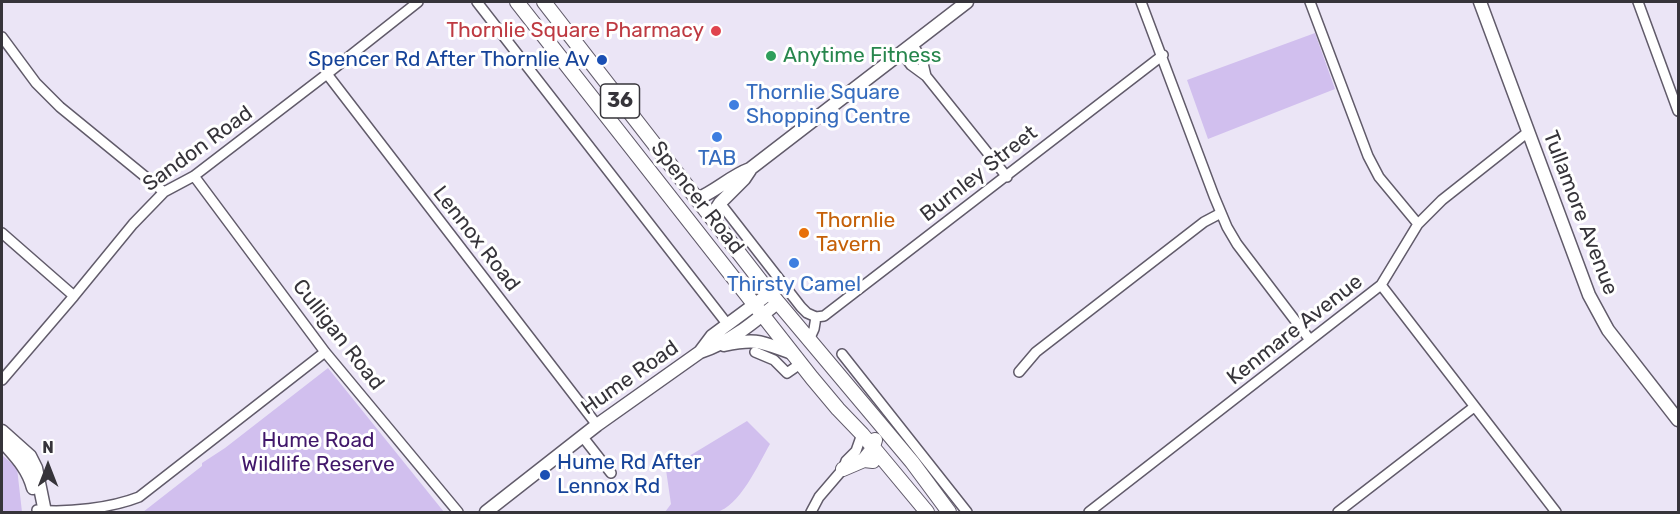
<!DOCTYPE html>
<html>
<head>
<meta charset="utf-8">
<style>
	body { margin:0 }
	#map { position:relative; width:1680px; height:514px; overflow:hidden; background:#ebe5f6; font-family:Rubik,sans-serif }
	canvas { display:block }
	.frame { position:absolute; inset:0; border:3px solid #36343a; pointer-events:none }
	.north { position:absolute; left:18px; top:436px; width:60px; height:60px; -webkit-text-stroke:4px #fff; paint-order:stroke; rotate:0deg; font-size:16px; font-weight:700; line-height:24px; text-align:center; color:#36343a }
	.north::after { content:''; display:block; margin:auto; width:21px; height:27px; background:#36343a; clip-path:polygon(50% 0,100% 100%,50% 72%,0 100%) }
</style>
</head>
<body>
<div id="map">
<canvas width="1680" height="514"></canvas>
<div class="frame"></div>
<div class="north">N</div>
</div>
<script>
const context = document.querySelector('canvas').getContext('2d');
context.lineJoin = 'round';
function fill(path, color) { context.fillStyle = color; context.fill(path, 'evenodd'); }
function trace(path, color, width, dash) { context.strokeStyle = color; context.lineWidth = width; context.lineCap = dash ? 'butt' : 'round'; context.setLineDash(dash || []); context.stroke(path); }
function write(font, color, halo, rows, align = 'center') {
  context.font = font + ' Rubik,sans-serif'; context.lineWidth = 6; context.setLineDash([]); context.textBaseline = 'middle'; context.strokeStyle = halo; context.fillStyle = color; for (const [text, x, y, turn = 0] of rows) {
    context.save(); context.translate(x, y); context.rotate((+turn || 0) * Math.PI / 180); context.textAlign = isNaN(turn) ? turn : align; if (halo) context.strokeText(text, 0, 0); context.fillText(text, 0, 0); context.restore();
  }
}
fill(new Path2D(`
	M1315,33l20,56 -127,50 -21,-59z
	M328,368l116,144h-301l59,-46v-3l23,-15z
	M747,421l23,23c-11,19 -31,64 -54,68 -14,2 -37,1 -51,0l6,-8 -5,-34z
	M2,455l15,13 5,44h-20z`), '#d1bfee');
const street = new Path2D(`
	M477,2l251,323
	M1141,2l73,194 13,31 10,17 73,96
	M1310,2l58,154 11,21 39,47
	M1638,2l40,109
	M2,37l34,46 24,24 104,85
	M912,44l10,15 4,17
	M901,52l10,13 15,11 81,101
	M327,74l270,351
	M194,176l131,176 133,160
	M720,203l81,104 6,6 9,4
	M2,233l72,63
	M1381,285l175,227
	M816,317l8,-1 339,-261
	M809,340l5,-11 2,-12
	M755,352l19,8 13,13 13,-9
	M842,354l125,158
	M1019,372l17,-20 168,-130 17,-9
	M2,380l72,-84 59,-72 31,-32 30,-16 133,-102 91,-72
	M582,436l29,37
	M37,510c31,3 74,-2 102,-13l186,-145
	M811,512l8,-15 24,-28 3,-8 10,-10 6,-17
	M1089,512l292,-227 37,-61 24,-24 86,-68
	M1338,512l136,-105`);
const secondary = new Path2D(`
	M1480,2l109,293 19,35 70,90
	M697,199c19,-8 34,-23 53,-30l217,-167
	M711,217l9,-14 24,-24 6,-9
	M724,345c33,-7 37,-3 68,8
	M700,352l12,-16 58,-43
	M2,431l28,25 6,12 9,44
	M2,441c13,15 26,27 31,47
	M486,512l111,-87 103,-73c29,-9 54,-30 77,-49`);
const primary = new Path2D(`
	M517,2l295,376 26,31 24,25 65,78
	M544,2l226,291 142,169 37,50
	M864,460l8,-10 3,-10
	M843,469l21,-9 9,1`);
trace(street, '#615b6a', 12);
trace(secondary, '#615b6a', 15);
trace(primary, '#615b6a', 16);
trace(street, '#fff', 9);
trace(secondary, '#fff', 12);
trace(primary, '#fff', 14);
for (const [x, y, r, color] of [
	[716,31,6,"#e0444e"],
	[771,56,6,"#2e9e5b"],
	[602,60,6,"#1a4fb4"],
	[734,105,6,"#3f7fe0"],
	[717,137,6,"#3f7fe0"],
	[804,233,6,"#e8710a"],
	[794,263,6,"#3f7fe0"],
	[545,475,6,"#1a4fb4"]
]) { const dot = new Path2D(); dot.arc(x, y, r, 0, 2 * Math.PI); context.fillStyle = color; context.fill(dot); trace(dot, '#fff', 2); }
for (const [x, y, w] of [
	[620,101,39]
]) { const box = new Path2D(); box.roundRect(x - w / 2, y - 17, w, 34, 4.5); context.fillStyle = '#fff'; context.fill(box); trace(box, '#36343a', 1.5); }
write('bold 20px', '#36343a', null, [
	["36",620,101]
]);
write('21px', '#be3a42', '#fff', [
	["Thornlie Square Pharmacy",704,31]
], 'right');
write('21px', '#27864d', '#fff', [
	["Anytime Fitness",783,56]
], 'left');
write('21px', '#164399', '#fff', [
	["Spencer Rd After Thornlie Av",590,60],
	["Hume Rd After",557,463,"left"],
	["Lennox Rd",557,487,"left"]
], 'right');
write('21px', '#366cbe', '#fff', [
	["Thornlie Square",746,93,"left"],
	["Shopping Centre",746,117,"left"],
	["TAB",717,159],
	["Thirsty Camel",794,285]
]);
write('21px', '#36343a', '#fff', [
	["Sandon Road",198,149,-36],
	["Burnley Street",979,174,-38],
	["Spencer Road",697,198,52],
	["Tullamore Avenue",1580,213,69],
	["Lennox Road",476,239,52],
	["Kenmare Avenue",1295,330,-38],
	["Culligan Road",338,335,52],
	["Hume Road",630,378,-35]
]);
write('21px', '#c56008', '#fff', [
	["Thornlie",816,221],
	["Tavern",816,245]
], 'left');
write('21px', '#41176a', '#fff', [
	["Hume Road",318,441],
	["Wildlife Reserve",318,465]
]);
</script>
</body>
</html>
